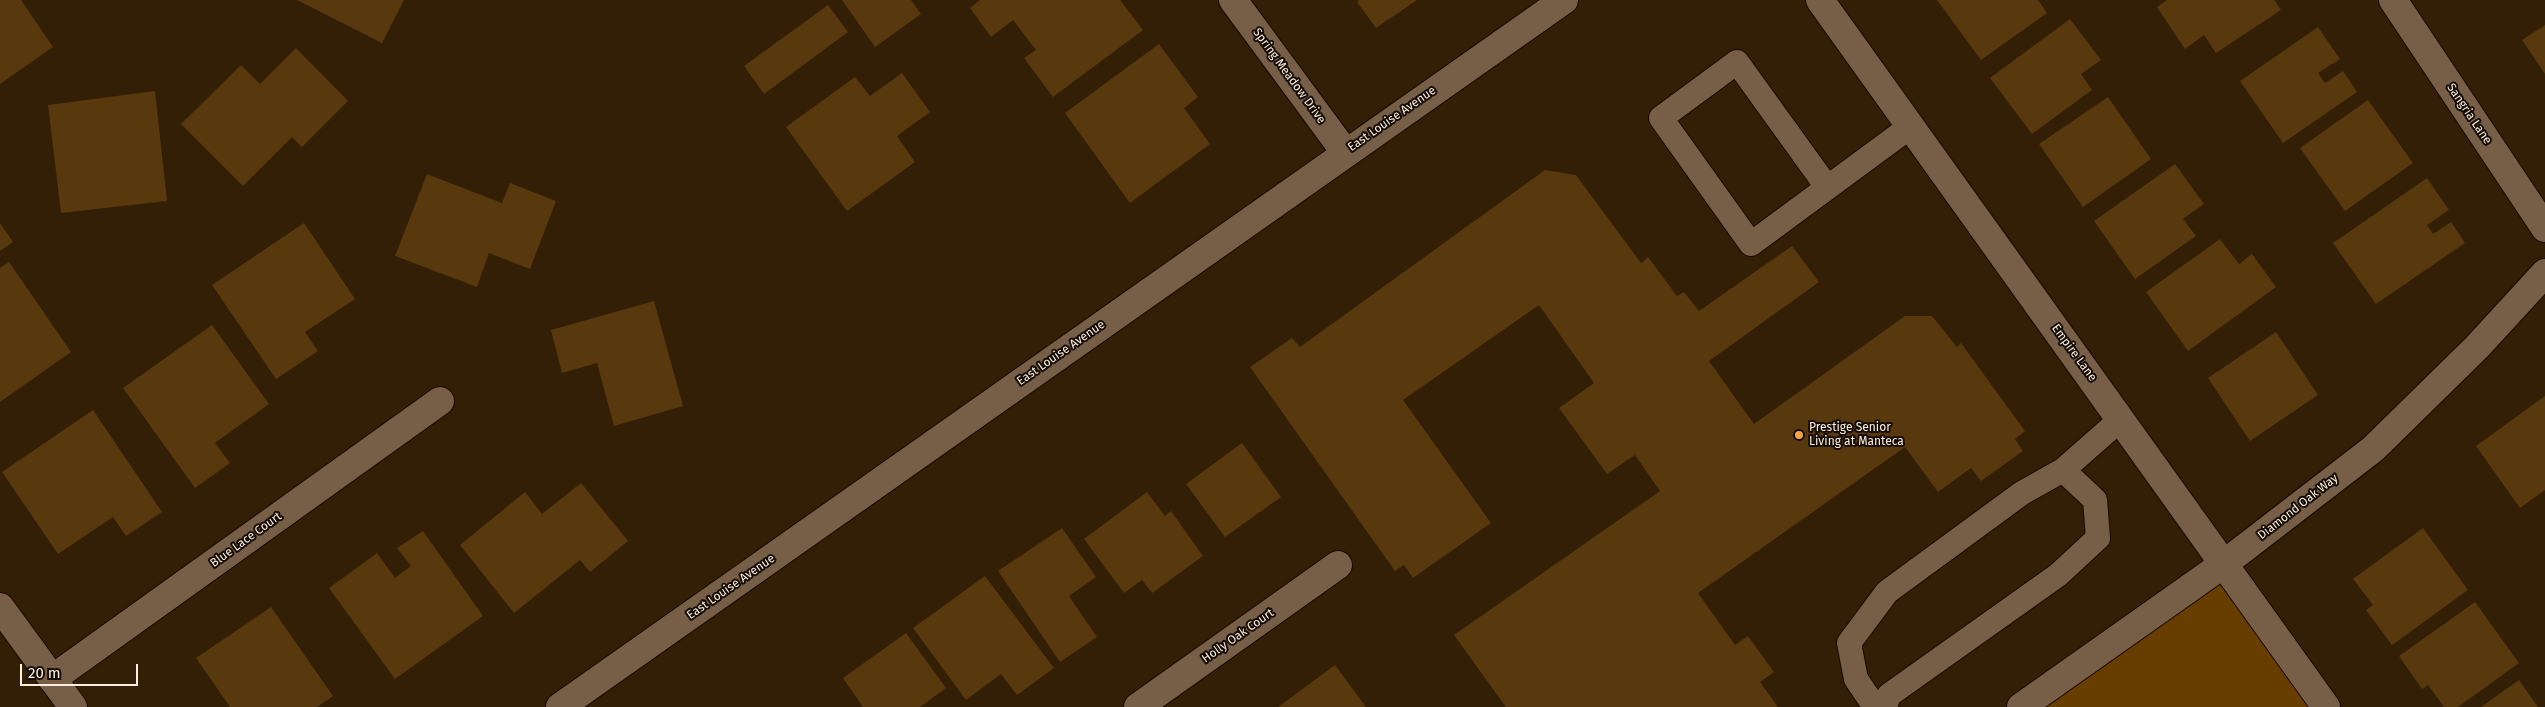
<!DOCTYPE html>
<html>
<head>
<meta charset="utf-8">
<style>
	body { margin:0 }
	#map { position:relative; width:2545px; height:707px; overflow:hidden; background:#331f06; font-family:"Fira Sans",sans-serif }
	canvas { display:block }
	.scale { position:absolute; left:20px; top:664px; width:118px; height:22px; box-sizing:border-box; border:2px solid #fceee0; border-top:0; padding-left:6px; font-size:15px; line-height:18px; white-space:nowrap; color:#fceee0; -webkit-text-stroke:4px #140b03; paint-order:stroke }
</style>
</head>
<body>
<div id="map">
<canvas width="2545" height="707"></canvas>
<div class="scale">20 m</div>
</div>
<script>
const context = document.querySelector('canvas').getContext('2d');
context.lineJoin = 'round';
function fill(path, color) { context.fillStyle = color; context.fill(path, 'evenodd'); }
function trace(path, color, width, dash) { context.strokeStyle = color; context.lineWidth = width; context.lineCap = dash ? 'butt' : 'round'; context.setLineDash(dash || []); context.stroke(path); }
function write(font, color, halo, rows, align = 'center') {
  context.font = font + ' "Fira Sans",sans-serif'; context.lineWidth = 4; context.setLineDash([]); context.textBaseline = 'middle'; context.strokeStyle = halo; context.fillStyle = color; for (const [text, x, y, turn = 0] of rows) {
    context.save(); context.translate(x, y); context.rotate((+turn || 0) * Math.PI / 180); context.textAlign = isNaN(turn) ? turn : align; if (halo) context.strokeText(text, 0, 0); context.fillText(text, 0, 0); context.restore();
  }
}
fill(new Path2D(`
	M2225,563l101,144h-305z`), '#683e00');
fill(new Path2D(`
	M0,0h21l32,47 -53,37z
	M297,0h107l-22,43z
	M842,0h69l10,14 -46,33z
	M980,0h140l23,30 -90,67 -29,-39 12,-8 -23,-30 -22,17 -21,-29z
	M1359,0h58l-41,28 -19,-26z
	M1937,0h101l9,13 -66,47z
	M2167,0h107l7,10 -65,43 -12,-18 -19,14 -28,-42z
	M828,5l20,27 -84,62 -20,-28z
	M2070,19l31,41 -20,14 11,16 -60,44 -42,-56z
	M2545,25v49l-23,-34z
	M2318,27l22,32 -22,14 7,10 18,-12 14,21 -74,51 -43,-62z
	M1159,44l39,53 -14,11 26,36 -80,59 -65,-90z
	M296,48l52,53 -46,46 -10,-10 -49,49 -62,-62 60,-59 19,19z
	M902,73l28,39 -33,24 18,26 -68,49 -61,-84 69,-50 15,19z
	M155,91l12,110 -106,12 -13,-108z
	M2108,97l43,62 -68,48 -44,-63z
	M2368,100l45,63 -68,48 -45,-63z
	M2175,164l29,40 -21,15 13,17 -61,43 -41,-58z
	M1545,170l31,5 65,88 7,-6 29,39 7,-4 15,19 93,-65 27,36 -110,79 45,63 151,-108h27l25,31 4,-4 64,88 -10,8 8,12 -42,30 -10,-13 -33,24 -33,-45 -207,146 37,52 13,-9 26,36 -14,10 18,25h-272l-52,-72 206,-144 -25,-36 -28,19 -48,-66 35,-25 -55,-78 -136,95 88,123 -78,55 -9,-13 -9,6 -145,-204 42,-29 8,9z
	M427,174l75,29 8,-20 46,18 -26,68 -41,-16 -12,34 -82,-31z
	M2427,178l22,32 -22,15 6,9 18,-12 14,21 -89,61 -43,-61z
	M0,223l13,19 -13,9z
	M304,223l51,76 -50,33 13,19 -42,28 -64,-94z
	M2220,239l19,25 13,-10 24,33 -88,64 -42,-59z
	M9,262l62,90 -71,50v-134z
	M654,301l29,105 -69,20 -17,-63 -35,10 -11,-43z
	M212,325l57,79 -54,39 15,20 -35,25 -72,-100z
	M2276,332l42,63 -68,46 -42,-63z
	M2545,396v94l-25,18 -44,-62z
	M93,410l69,102 -36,24 -13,-19 -55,37 -56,-82z
	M1242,443l39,54 -56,40 -39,-53z
	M581,483l47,58 -38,31 -10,-12 -66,53 -54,-68 65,-53 17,22z
	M1147,492l18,24 6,-5 32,45 -51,37 -10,-13 -18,13 -40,-54z
	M1062,528l34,49 -27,19 28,41 -37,25 -62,-91z
	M2423,528l45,62 -76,55 -26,-35 7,-5 -20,-26z
	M423,531l60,85 -88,63 -66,-91 48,-35 18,25 16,-12 -14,-18z
	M985,576l69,92 -37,27 -16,-21 -35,26 -53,-72z
	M2475,602l44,61 -61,44h-14l-16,-22 -6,4 -23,-33z
	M271,607l62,89 -16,11h-87l-34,-49z
	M906,633l40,55 -26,19h-57l-20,-29z
	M1335,665l31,42h-88z
	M2519,680l19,27h-57z`), '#58380d');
const service = new Path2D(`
	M1827,187l-90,-125 -76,56 90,126 160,-118
	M1875,707l-19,-28 -7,-36 38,-51 135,-99 41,-23 58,-51
	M1885,707l4,-12 169,-120 40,-37 -3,-38 -32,-30`);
const minor = new Path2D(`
	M1233,0l112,152
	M1820,0l506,707
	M2393,0l152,228
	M52,679l388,-278
	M1138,707l200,-142
	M2021,707l204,-144 148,-114 104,-102 68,-74`);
const tertiary = new Path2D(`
	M0,607l73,100
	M560,707l1004,-707`);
trace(service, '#1a0800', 26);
trace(minor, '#1a0800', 30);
trace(tertiary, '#1a0800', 30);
trace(service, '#765f46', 24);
trace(minor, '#765f46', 28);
trace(tertiary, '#765f46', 28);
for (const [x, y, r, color] of [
	[1799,435,5,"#f3a442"]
]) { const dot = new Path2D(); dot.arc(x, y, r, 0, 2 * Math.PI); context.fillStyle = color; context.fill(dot); trace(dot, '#140b03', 2); }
write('12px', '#fceee0', '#140b03', [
	["Spring Meadow Drive",1289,76,54],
	["Sangria Lane",2469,114,56],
	["East Louise Avenue",1392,119,-35],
	["East Louise Avenue",1061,353,-35],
	["Empire Lane",2074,353,54],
	["Diamond Oak Way",2298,507,-38],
	["Blue Lace Court",246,540,-36],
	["East Louise Avenue",731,587,-35],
	["Holly Oak Court",1238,636,-35]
]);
write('12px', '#fceee0', '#140b03', [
	["Prestige Senior",1809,428],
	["Living at Manteca",1809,442]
], 'left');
</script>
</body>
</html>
